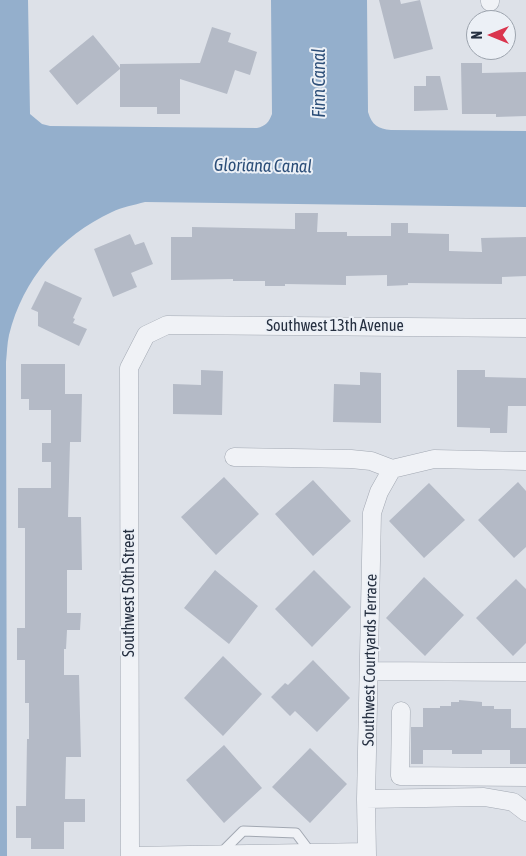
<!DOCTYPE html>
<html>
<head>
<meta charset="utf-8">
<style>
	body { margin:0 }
	#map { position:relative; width:526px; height:856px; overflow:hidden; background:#dde1e8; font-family:"Asap Condensed",sans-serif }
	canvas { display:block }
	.north { position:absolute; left:466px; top:10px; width:50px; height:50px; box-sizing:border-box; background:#ecf0f6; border:1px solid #9ca3ad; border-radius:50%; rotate:270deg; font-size:14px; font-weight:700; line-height:20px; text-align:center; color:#252f40 }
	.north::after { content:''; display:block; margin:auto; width:18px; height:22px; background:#da354e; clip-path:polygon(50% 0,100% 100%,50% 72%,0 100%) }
</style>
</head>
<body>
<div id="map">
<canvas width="526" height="856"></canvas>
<div class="north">N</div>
</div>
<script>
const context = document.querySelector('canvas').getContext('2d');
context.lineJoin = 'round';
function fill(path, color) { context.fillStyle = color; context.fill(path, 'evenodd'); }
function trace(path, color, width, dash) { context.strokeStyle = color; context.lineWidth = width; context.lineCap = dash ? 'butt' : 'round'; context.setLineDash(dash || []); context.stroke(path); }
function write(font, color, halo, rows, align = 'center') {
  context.font = font + ' "Asap Condensed",sans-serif'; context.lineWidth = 4; context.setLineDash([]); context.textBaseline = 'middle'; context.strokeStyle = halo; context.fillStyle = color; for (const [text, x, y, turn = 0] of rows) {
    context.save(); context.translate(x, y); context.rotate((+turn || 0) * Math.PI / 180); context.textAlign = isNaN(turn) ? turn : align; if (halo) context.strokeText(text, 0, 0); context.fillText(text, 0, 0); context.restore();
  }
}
fill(new Path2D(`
	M0,0h28l2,114 12,10 8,2 207,2c9,-2 12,-6 15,-14l-1,-114h96l1,112c4,13 10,17 23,18l135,1v76l-381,-5c-11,3 -23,5 -33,10 -52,24 -89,67 -103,123 -2,9 -2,18 -3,27l1,494h-7z`), '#94afcc');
fill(new Path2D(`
	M379,0h21l1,4 19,-4 13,49 -39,10z
	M212,27l19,6 -3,9 29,10 -7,23 -15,-5 -8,24 -47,-15v35h-23v-7h-37v-38l-43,36 -28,-34 44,-36 27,33v-4l80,-1z
	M461,63h21v10l44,-1v44l-30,1v-3h-34z
	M426,76h14l8,34 -34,1v-25h12z
	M295,213h23l-1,19h30v4h44v-13h17v10l41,1v17l33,1 -1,-14 45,-1v39l-24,1v7l-94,-1v2l-21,1v-11l-41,1v9l-61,-1v2h-20v-5h-32v-2l-62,1v-43h21v-10l103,2z
	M130,234l5,11 9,-3 9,22 -22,9 6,14 -24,10 -19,-48z
	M45,281l37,17 -9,20 2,1 -2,4 14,6 -8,17 -41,-20v-14l-7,-3z
	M21,364h44v30h17l-1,48h-11l-2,75h13l1,53h-15v43h14l-1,17h-13l-1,19h-2v26h15l2,82h-15l-1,42h20v23h-21v27h-33v-11h-15v-32h10l1,-67h2v-36h-4v-43h-8v-32h8v-100h-7v-40h33v-26h-9v-19h9v-33h-22v-11h-8z
	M201,370l22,1 -1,44 -49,-1v-30l28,1z
	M457,370h28v7l41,1v28h-18l-1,27h-17v-5l-33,-1z
	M360,372l21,1v50l-48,-1 1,-38 26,1z
	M224,477l35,37 -43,41 -35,-38z
	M313,480l38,41 -38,35 -38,-42z
	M518,482l8,9v56l-12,11 -36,-38z
	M429,483l36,37 -41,38 -35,-37z
	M215,570l43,36 -29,38 -45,-36z
	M314,570l37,37 -39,40 -37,-38z
	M424,577l40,38 -39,41 -39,-38z
	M516,579l10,10v54l-13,13 -37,-38z
	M223,656l39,38 -39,42 -39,-38z
	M313,660l37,38 -33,34 -22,-21 -5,5 -19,-19 14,-14 3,2z
	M459,700l23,2v4h12v3h17v19h15v36h-16v-14h-28v4h-30v-4h-29v14h-12v-37h12v-19h17v-2h11v-4h8z
	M224,745l38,43 -38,35 -38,-43z
	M310,748l37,36 -37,39 -38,-36z`), '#b4bac6');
const lane = new Path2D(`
	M221,853l22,-22 53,2 15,20`);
const street = new Path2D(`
	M490,0v2
	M234,457l117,2 20,2 21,8 42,-10 92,2
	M369,671l157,1
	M401,711l-1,65 126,1
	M366,799l118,-2 29,5 13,10
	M130,856l-1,-488 17,-33 21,-10 359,3
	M130,856l237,-4
	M367,856l-1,-57 6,-286 7,-21 13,-23`);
trace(lane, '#a2a8b2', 11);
trace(street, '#a2a8b2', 19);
trace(lane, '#f0f2f6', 9);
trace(street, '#f0f2f6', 18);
write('16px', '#252f40', '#ecf0f6', [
	["Southwest 13th Avenue",335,326],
	["Southwest 50th Street",129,593,-90],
	["Southwest Courtyards Terrace",370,660,-89]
]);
write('italic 18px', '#2c4e78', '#ecf0f6', [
	["Finn Canal",319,83,-90],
	["Gloriana Canal",263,166,1]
]);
</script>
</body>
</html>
